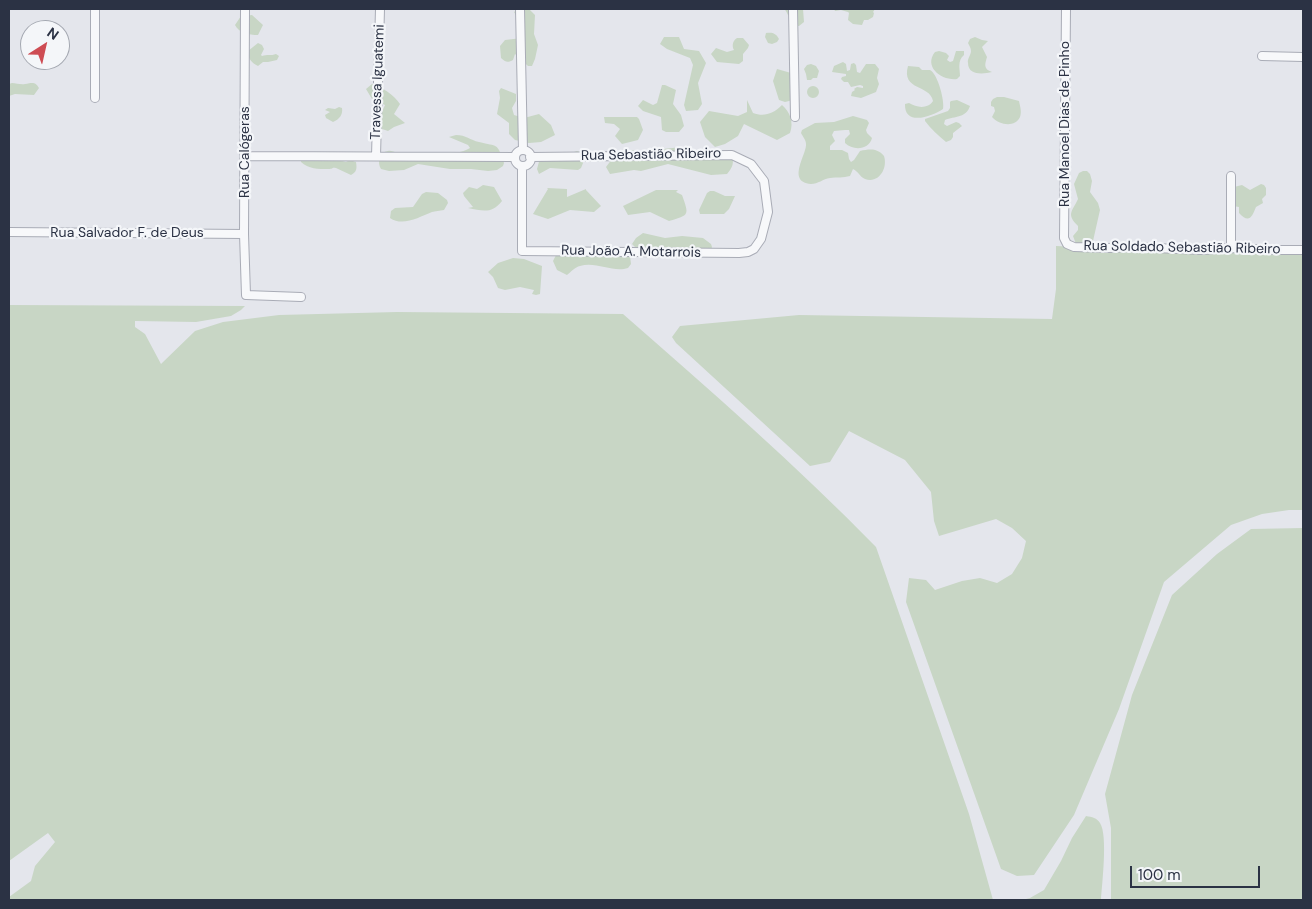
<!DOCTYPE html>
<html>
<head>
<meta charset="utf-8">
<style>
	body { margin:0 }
	#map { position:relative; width:1312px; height:909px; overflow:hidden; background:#e4e6ec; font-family:"DM Sans",sans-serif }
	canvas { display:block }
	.frame { position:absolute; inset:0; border:10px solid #2b3244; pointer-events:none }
	.north { position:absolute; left:20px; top:20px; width:50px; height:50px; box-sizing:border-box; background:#f4f6f9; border:1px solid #a4a8b1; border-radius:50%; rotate:35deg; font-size:14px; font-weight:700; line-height:20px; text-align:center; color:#2b3244 }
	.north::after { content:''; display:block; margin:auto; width:18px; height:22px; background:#ce4c53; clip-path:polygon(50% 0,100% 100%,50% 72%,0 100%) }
	.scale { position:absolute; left:1130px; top:866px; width:130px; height:22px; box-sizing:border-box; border:2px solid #2b3244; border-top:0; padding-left:6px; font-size:15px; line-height:18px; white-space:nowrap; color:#2b3244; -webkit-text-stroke:4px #f4f6f9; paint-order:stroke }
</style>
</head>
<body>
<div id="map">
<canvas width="1312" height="909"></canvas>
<div class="frame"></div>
<div class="north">N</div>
<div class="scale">100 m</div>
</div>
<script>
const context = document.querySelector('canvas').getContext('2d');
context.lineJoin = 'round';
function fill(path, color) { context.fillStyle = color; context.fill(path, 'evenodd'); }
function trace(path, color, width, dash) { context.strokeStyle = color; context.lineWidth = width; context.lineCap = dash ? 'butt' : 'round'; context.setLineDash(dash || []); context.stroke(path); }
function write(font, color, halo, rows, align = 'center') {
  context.font = font + ' "DM Sans",sans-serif'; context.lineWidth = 4.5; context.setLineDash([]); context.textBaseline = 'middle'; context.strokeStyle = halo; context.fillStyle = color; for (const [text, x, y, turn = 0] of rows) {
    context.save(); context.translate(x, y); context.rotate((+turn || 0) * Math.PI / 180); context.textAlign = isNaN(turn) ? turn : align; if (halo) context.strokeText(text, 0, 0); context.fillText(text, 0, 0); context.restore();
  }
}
fill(new Path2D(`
	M518,9h11l6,6 -1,19 4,11 -3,14 -3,7h-4l-13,-12 -2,6c-5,3 -8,2 -12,-2l-1,-12 5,-6 17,-2 1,-11 -9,-15z
	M784,9h19l1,13 -5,4h-4l-4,-10 -3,-1 -2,-4z
	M834,9h41l-2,3 1,1 -1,4 -5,3h-4l-2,5 -9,-1 -5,-4 1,-7 -1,-1 -7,-2 -6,1z
	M252,15l11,10 -5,10c-9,0 -19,-2 -23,-10l6,-9h4z
	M766,33c6,-1 10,0 13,6l-2,3 -5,2 -4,-1 -3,-6z
	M664,37h15l5,12 15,2 7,12 -8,20 4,21 -4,6 -12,1 -2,-6 9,-40 -3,-7 -23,-9 -7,-5z
	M975,37l7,3 6,1 -6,6 5,10c-2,7 -4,12 5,15 -8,2 -24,4 -24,-9 -1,-4 3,-8 3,-12 0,-3 -2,-6 -3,-8l2,-4z
	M737,38h6l6,7 -1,3 -5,6v7l-4,3 -22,-2 -6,-8 5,-6 11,4 7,-2c-2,-3 -2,-9 3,-12z
	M258,43l4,2 2,4 -3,6 1,1c5,-2 9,0 14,-2l3,2 -2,4 -9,2h-5l-5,4c-6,-3 -11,-8 -10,-15z
	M939,51l7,2 3,3 -2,4 3,2 3,-1 3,-10h8v4c-7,6 -4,14 -4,21l-3,3c-15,2 -34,-12 -22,-27z
	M843,62l3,2 1,7 3,-1 1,-6 3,-1 2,2 1,7 3,1 6,-9h9l4,5 -2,9 2,6 -3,8 -15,6 -10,-2 1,-4 3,-2 -1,-1 3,-2 6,1v-2l-3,-1 -9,2 -3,-5h-4l-3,-3 1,-2 4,-1v-2l-14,-2 2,-6z
	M811,64l5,2 3,5 -2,7h-4l-2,2h-4l-1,-6 -2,-5 3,-4z
	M908,66l11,1 3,3c1,0 7,0 8,0 8,4 15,32 13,39 -10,7 -39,18 -38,-5l4,-1c8,5 19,6 24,-2 -3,-17 -32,-10 -25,-35z
	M777,69l14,4 2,27 -8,2 -6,-2 -6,-19z
	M12,83c4,0 9,2 13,1 7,-1 10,-3 14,4l-5,7 -19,-1 -6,2v-12z
	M372,84c10,3 22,11 28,20l-6,10 11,9 -11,4 -6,4 -6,-2 -3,-11 6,-13 -13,-6 -6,-10z
	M662,85h3l11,5 -3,14 8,11 3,11 -5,6h-13l-4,-2 -1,-13 -18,-6 -5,-5 5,-6 10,5 4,-2z
	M807 92a6 6 0 1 1 12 0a6 6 0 1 1-12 0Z
	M501,88l15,6v7l-4,7 2,7 10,3 15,-4 12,11 4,10 -14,7 -12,1 -14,-3 -6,-6v-11l-12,-9 3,-16 -1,-7z
	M997,97h7l15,4c1,5 3,11 1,16 -5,11 -21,8 -28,0l3,-6 -1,-4 -3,-1v-4l2,-3z
	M747,100l6,13c11,4 20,1 29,-8 8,7 12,17 8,28l-13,7 -33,-16 -6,12 -13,8 -10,3 -10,-10 -5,-15 9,-11 29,5 9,-4z
	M957,100l13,6c-4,12 -15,10 -25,14l-1,4 3,2 9,-4 3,1 3,3 -9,7v4l-2,3 -5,2c-8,-7 -15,-13 -21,-21v-2l23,-8 2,-3v-6l1,-1z
	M339,107l3,1c1,6 -2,11 -9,14l-7,-4 -1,-3 5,-3 -5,-2 3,-2 7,1z
	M853,116l14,4 2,3 -3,7 1,3 5,5c-3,12 -19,13 -27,5v-4l5,-5 -1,-4h-4l-11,1 -2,4 3,6 -5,5v4h12l6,3 1,6 2,3 3,-2 6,-9c10,-2 17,-3 24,5 4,12 -5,28 -19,23 -5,-2 -7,-8 -12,-10l-3,7c-7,2 -13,1 -20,2 -7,1 -12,6 -19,6 -25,-2 -4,-30 -5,-40 0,-4 -3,-7 -5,-11l1,-3 13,-7 19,-1z
	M604,117h33l2,2 4,11 -5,10 -16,4 -7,-8 5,-7 -6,-5 -9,-1z
	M456,135c10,0 14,5 23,7 19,5 18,0 25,21l-1,3 -6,4 -9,1 -17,-2h-21l-32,-5 -14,6 -15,1 -8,-2c-4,-6 -2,-17 7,-18 6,-1 10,4 15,4 16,1 55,1 67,-7l-2,-3 -19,-8z
	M682,147l14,4 30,1 6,3c2,8 1,12 -5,19l-16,1 -43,-11 -27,7 -7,-1 -24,4 -4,-7 9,-12 14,-5 15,1z
	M577,151l7,3 1,4 -4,10 -3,2 -28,-2 -11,6 -2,-5 3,-11 25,-3z
	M301,158l34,1 11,3c3,-2 6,-1 10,0 1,6 1,10 -5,13 -5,-2 -10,-5 -15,-7 -5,-1 -2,1 -8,1 -9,0 -20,0 -27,-7z
	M1083,171h4l3,3 2,7 -2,11 8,11 2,7 -7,31 -2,3 -11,3 223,8v255h-14l-27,4 -31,11 -67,57 -45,127 -45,106 -40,60 -17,1 -16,-7 -95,-267 3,-24 17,2 9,10 27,-9 18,-3 17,5 15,-9 10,-16 4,-17 -14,-13 -16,-9 -57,17 -5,-15 -3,-29 -26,-32 -56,-29 -19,31 -20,4 -134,-123 -4,-6 8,-11 119,-11 253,4 4,-30v-43l23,1 -3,-3 -3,-8 5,-6v-4c-12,-12 -6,-14 0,-27l-4,-15 5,-11z
	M1261,184l3,1 2,3v7l-4,4 1,4 -7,4c-4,10 -7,17 -17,6v-6l-6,-1 1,-19 8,-2 8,5z
	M483,185l11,2 8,14c-10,13 -19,10 -34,7l5,-1 -9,-11 -1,-3 6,-6 8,2z
	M547,188l20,1v8l19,-8v1l15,16 -7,6 -24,-2 -22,9 -15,-5 15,-25z
	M656,190h22l-2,2 6,3c7,20 8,20 -13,26l-19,-9 -22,3 -5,-9z
	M710,191h4l11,5h10l-6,13 -5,5h-24l-1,-4 8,-17z
	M426,192l12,1 9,7 1,3 -4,7c-4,1 -9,1 -12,2 -13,5 -29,15 -42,6l1,-7 4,-3 18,-1 9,-13z
	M643,233l22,5 17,-2 21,2 8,6 1,3 -2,7 -72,-5 -3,-2 -3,-3 4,-6z
	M584,254l7,2h39l1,8 -3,4c-15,5 -32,-7 -48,-2 -5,1 -9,6 -13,9l-10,-5 -4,-9 3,-6z
	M513,258l11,1 18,7 -2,28 -4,1 -4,-1 2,-4 -14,-3 -15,3 -7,-2 -5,-11 -5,-5 10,-9z
	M9,305l236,1 -4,4 -10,6 -35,6 -61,-1v6l10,7 16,30 34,-33 28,-9 56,-7 118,-3 226,2c87,76 173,151 253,233l93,267 24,86h-984v-3l22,-16 4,-15 20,-24 -7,-9 -39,28z
	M1303,528v372h-192v-72l-6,-34 27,-99 40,-100 45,-41 34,-25z
	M1086,816c6,1 11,2 14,7 8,12 2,61 1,77h-79l8,-2 14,-8 17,-29 11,-23z`), '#c8d6c5');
const minor = new Path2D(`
	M95,9v89
	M245,9l-1,225 2,61 55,2
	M520,9l3,141
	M793,9l2,108
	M1066,9l-2,229 3,6 7,3 34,1 23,-1 72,3 28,-2 46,2h26
	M1262,56l41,1
	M515 158a8 8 0 1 1 16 0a8 8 0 1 1-16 0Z
	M245,156l270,1
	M376,156l4,-147
	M522,166v85l217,2 9,-1 6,-3 7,-10 7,-27 -4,-31 -13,-17 -19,-9 -202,2
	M9,232l235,2
	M1231,248v-72`);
trace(minor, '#a9acb6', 10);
trace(minor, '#f7f8fa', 8);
write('14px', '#2b3244', '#f4f6f9', [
	["Travessa Iguatemi",378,82,-88],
	["Rua Manoel Dias de Pinho",1065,124,-90],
	["Rua Calógeras",245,152,-90],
	["Rua Sebastião Ribeiro",651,155,-1],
	["Rua Salvador F. de Deus",127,233],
	["Rua Soldado Sebastião Ribeiro",1182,248,1],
	["Rua João A. Motarrois",631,252,1]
]);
</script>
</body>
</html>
